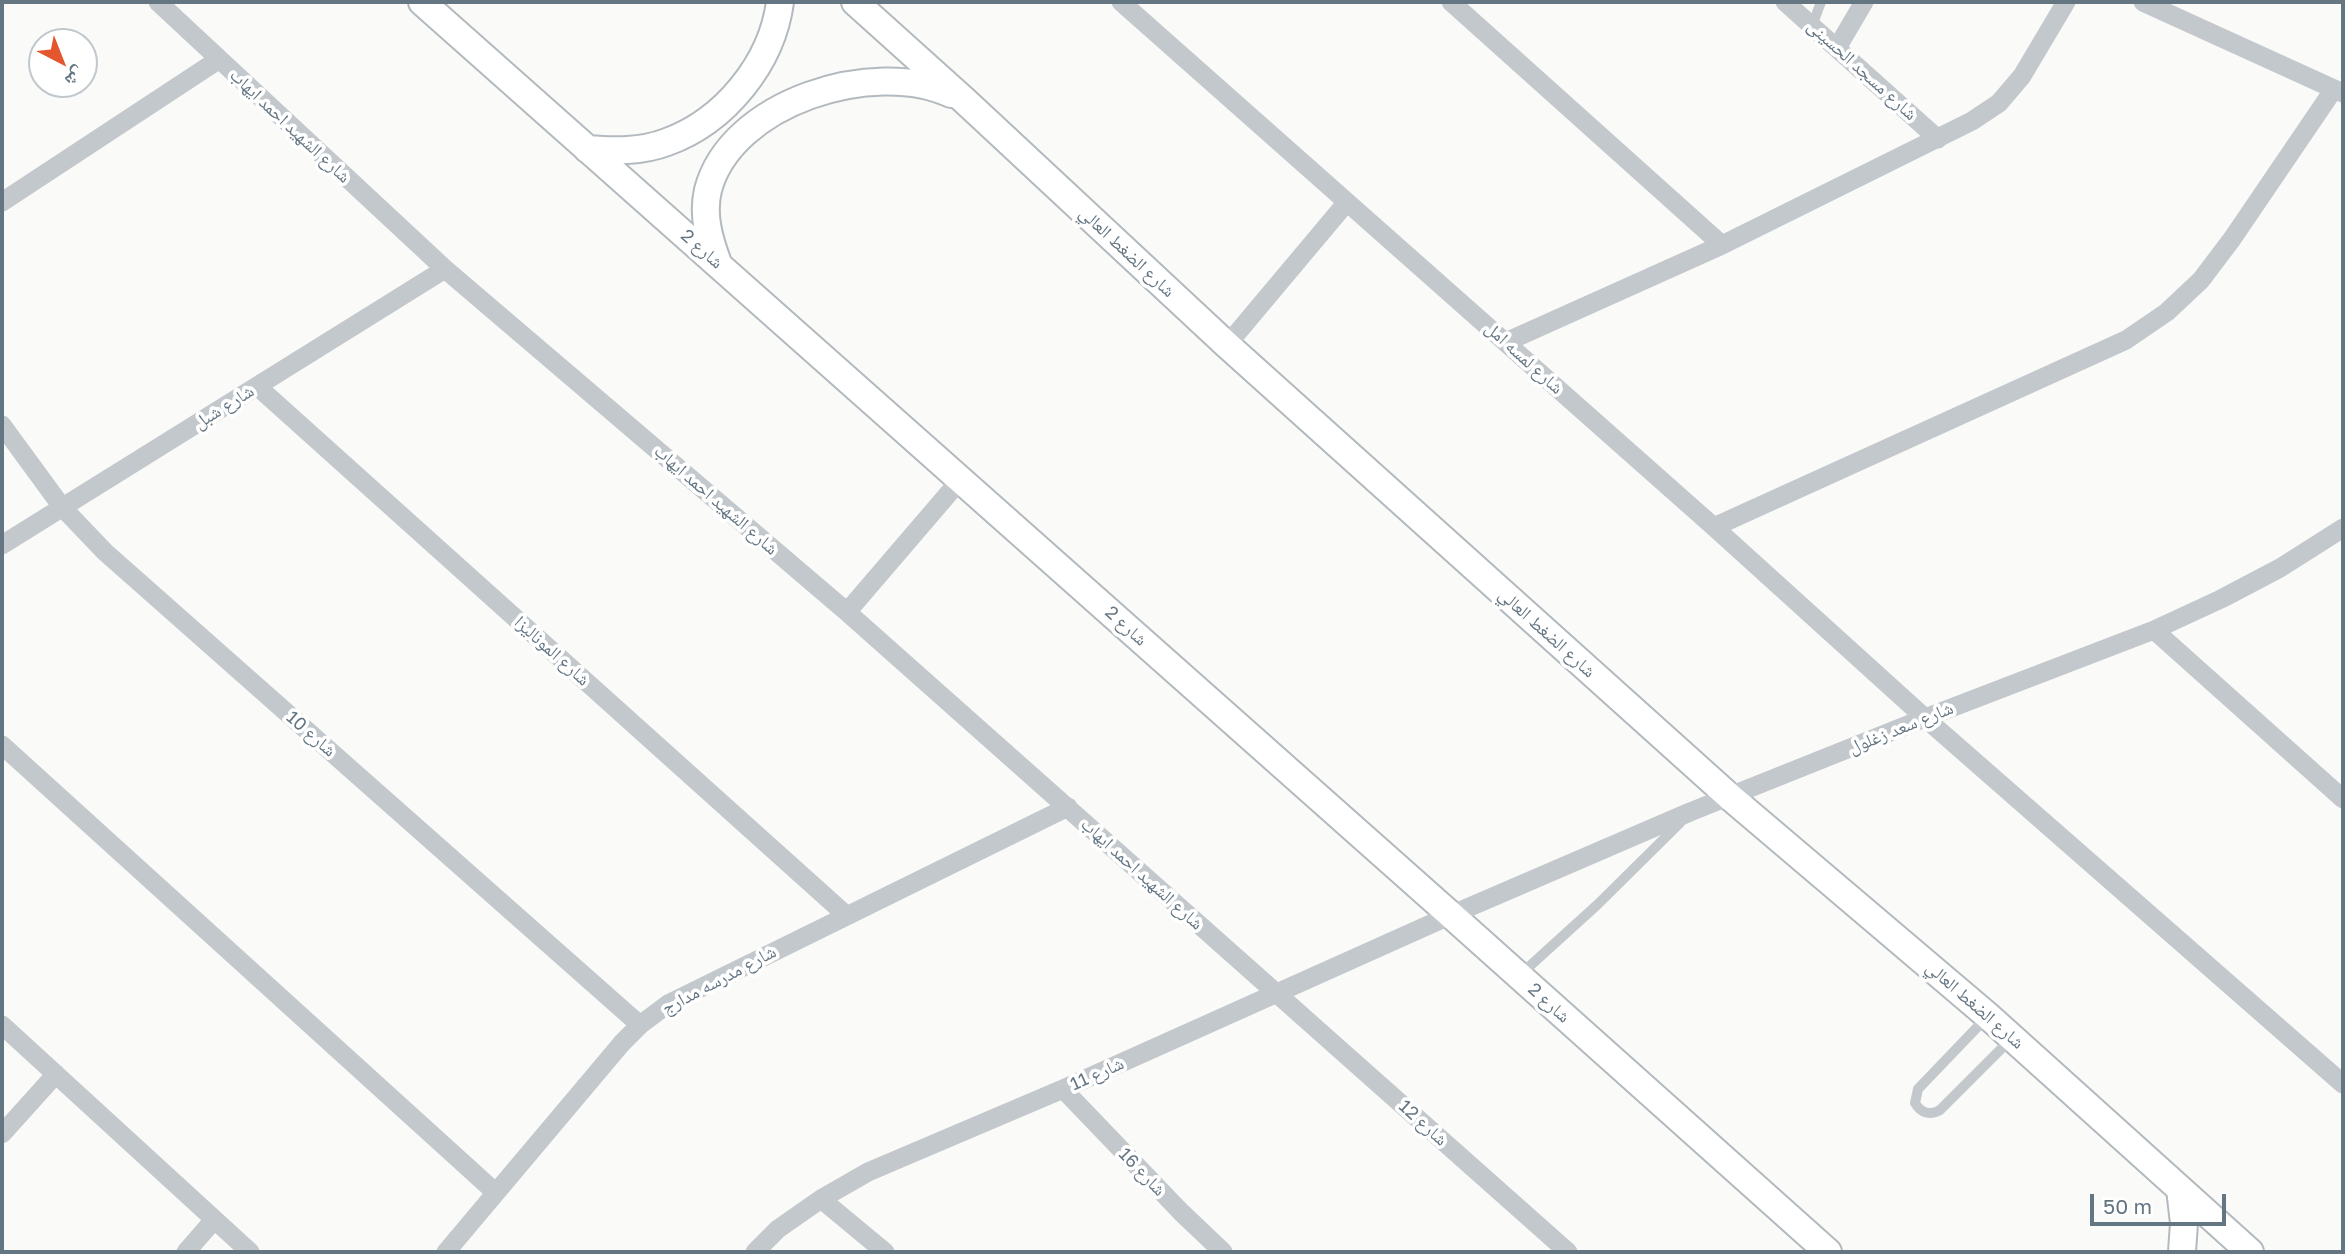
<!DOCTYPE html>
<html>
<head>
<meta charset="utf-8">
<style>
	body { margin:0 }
	#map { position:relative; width:2345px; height:1254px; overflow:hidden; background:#fafaf8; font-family:"Golos Text","Noto Naskh Arabic",sans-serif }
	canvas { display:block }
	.frame { position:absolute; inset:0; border:4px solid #657683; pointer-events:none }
	.north { position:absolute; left:28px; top:28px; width:70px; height:70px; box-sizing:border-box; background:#fff; border:2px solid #c1c8cd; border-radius:50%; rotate:138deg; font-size:19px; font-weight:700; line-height:28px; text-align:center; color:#657683 }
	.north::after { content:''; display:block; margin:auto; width:24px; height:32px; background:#e4572e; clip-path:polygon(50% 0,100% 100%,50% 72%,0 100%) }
	.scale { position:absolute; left:2090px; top:1194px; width:136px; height:32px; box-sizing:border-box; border:4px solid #657683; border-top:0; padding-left:9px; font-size:21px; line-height:24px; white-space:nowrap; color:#657683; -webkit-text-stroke:5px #fff; paint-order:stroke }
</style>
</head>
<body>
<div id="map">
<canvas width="2345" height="1254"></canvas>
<div class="frame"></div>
<div class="north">ش</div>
<div class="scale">50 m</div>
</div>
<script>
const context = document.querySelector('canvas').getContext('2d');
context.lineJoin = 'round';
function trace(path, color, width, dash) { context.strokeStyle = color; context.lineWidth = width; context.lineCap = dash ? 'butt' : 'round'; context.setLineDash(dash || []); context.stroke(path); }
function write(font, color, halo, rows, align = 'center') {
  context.font = font + ' "Golos Text","Noto Naskh Arabic",sans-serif'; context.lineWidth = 7; context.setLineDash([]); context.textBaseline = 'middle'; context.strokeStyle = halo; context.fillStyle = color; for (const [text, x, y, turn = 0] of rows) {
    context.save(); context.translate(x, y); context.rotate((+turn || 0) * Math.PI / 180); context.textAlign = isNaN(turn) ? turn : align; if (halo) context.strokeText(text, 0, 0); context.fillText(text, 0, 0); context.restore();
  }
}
const secondary = new Path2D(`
	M422,2l1029,913 377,337
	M855,2l110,99 262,244 503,452 258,219 262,236
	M587,149c27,2 54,3 80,-7 58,-21 105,-79 113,-140
	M718,263c-9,-24 -16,-48 -10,-73 23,-88 166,-132 243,-96
	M2180,1189l4,34 -2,29`);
trace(secondary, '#b3babf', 30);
trace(new Path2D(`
	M1812,26l9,-24
	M1521,974l76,-69 83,-82
	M1988,1016l-70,73 -3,14c6,10 15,13 25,7l72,-72`), '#c3c8cc', 10);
trace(new Path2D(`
	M158,2l287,267 402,343 721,640
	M1121,2l593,525 211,191 418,366
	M1451,2l271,243
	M1785,2l153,137
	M2143,2l200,91
	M1837,48l27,-46
	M2,202l216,-142
	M1506,342l216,-97 250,-124 27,-18 23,-27 44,-74
	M1227,345l120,-143
	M258,387l588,528
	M2,425l60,82 43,45 535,473
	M1714,527l412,-187 41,-28 34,-32 31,-41 102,-150
	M2,545l443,-276
	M847,612l114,-133
	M2154,630l189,169
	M2,745l493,447
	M2,1025l248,227
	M1063,1089l118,123 42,40
	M2,1134l54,-60
	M821,1199l64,53
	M186,1252l27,-31
	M446,1252l176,-209 18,-18 28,-21 400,-197
	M755,1252l23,-23 43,-30 47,-27 195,-83 388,-174 239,-103 235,-94 229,-88 67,-31 59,-31 63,-40`), '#c3c8cc', 19);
trace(secondary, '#fff', 26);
write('18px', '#657683', '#fff', [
	["شارع مسجد الحسينى",1862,70,42],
	["شارع الشهيد احمد ايهاب",290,126,43],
	["شارع 2",702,249,41],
	["شارع الضغط العالي",1127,252,43],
	["شارع لمسه امل",1524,358,42],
	["شارع شبل",224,407,-32],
	["شارع الشهيد احمد ايهاب",716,500,41],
	["شارع 2",1126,626,42],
	["شارع الضغط العالي",1547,633,42],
	["شارع الموناليزا",552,651,42],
	["شارع سعد زغلول",1901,728,-22],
	["شارع 10",311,734,41],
	["شارع الشهيد احمد ايهاب",1142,874,42],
	["شارع مدرسه مدارج",719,980,-28],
	["شارع 2",1549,1003,42],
	["شارع الضغط العالي",1975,1005,41],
	["شارع 11",1097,1074,-24],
	["شارع 12",1423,1123,42],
	["شارع 16",1142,1172,46]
]);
</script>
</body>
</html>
